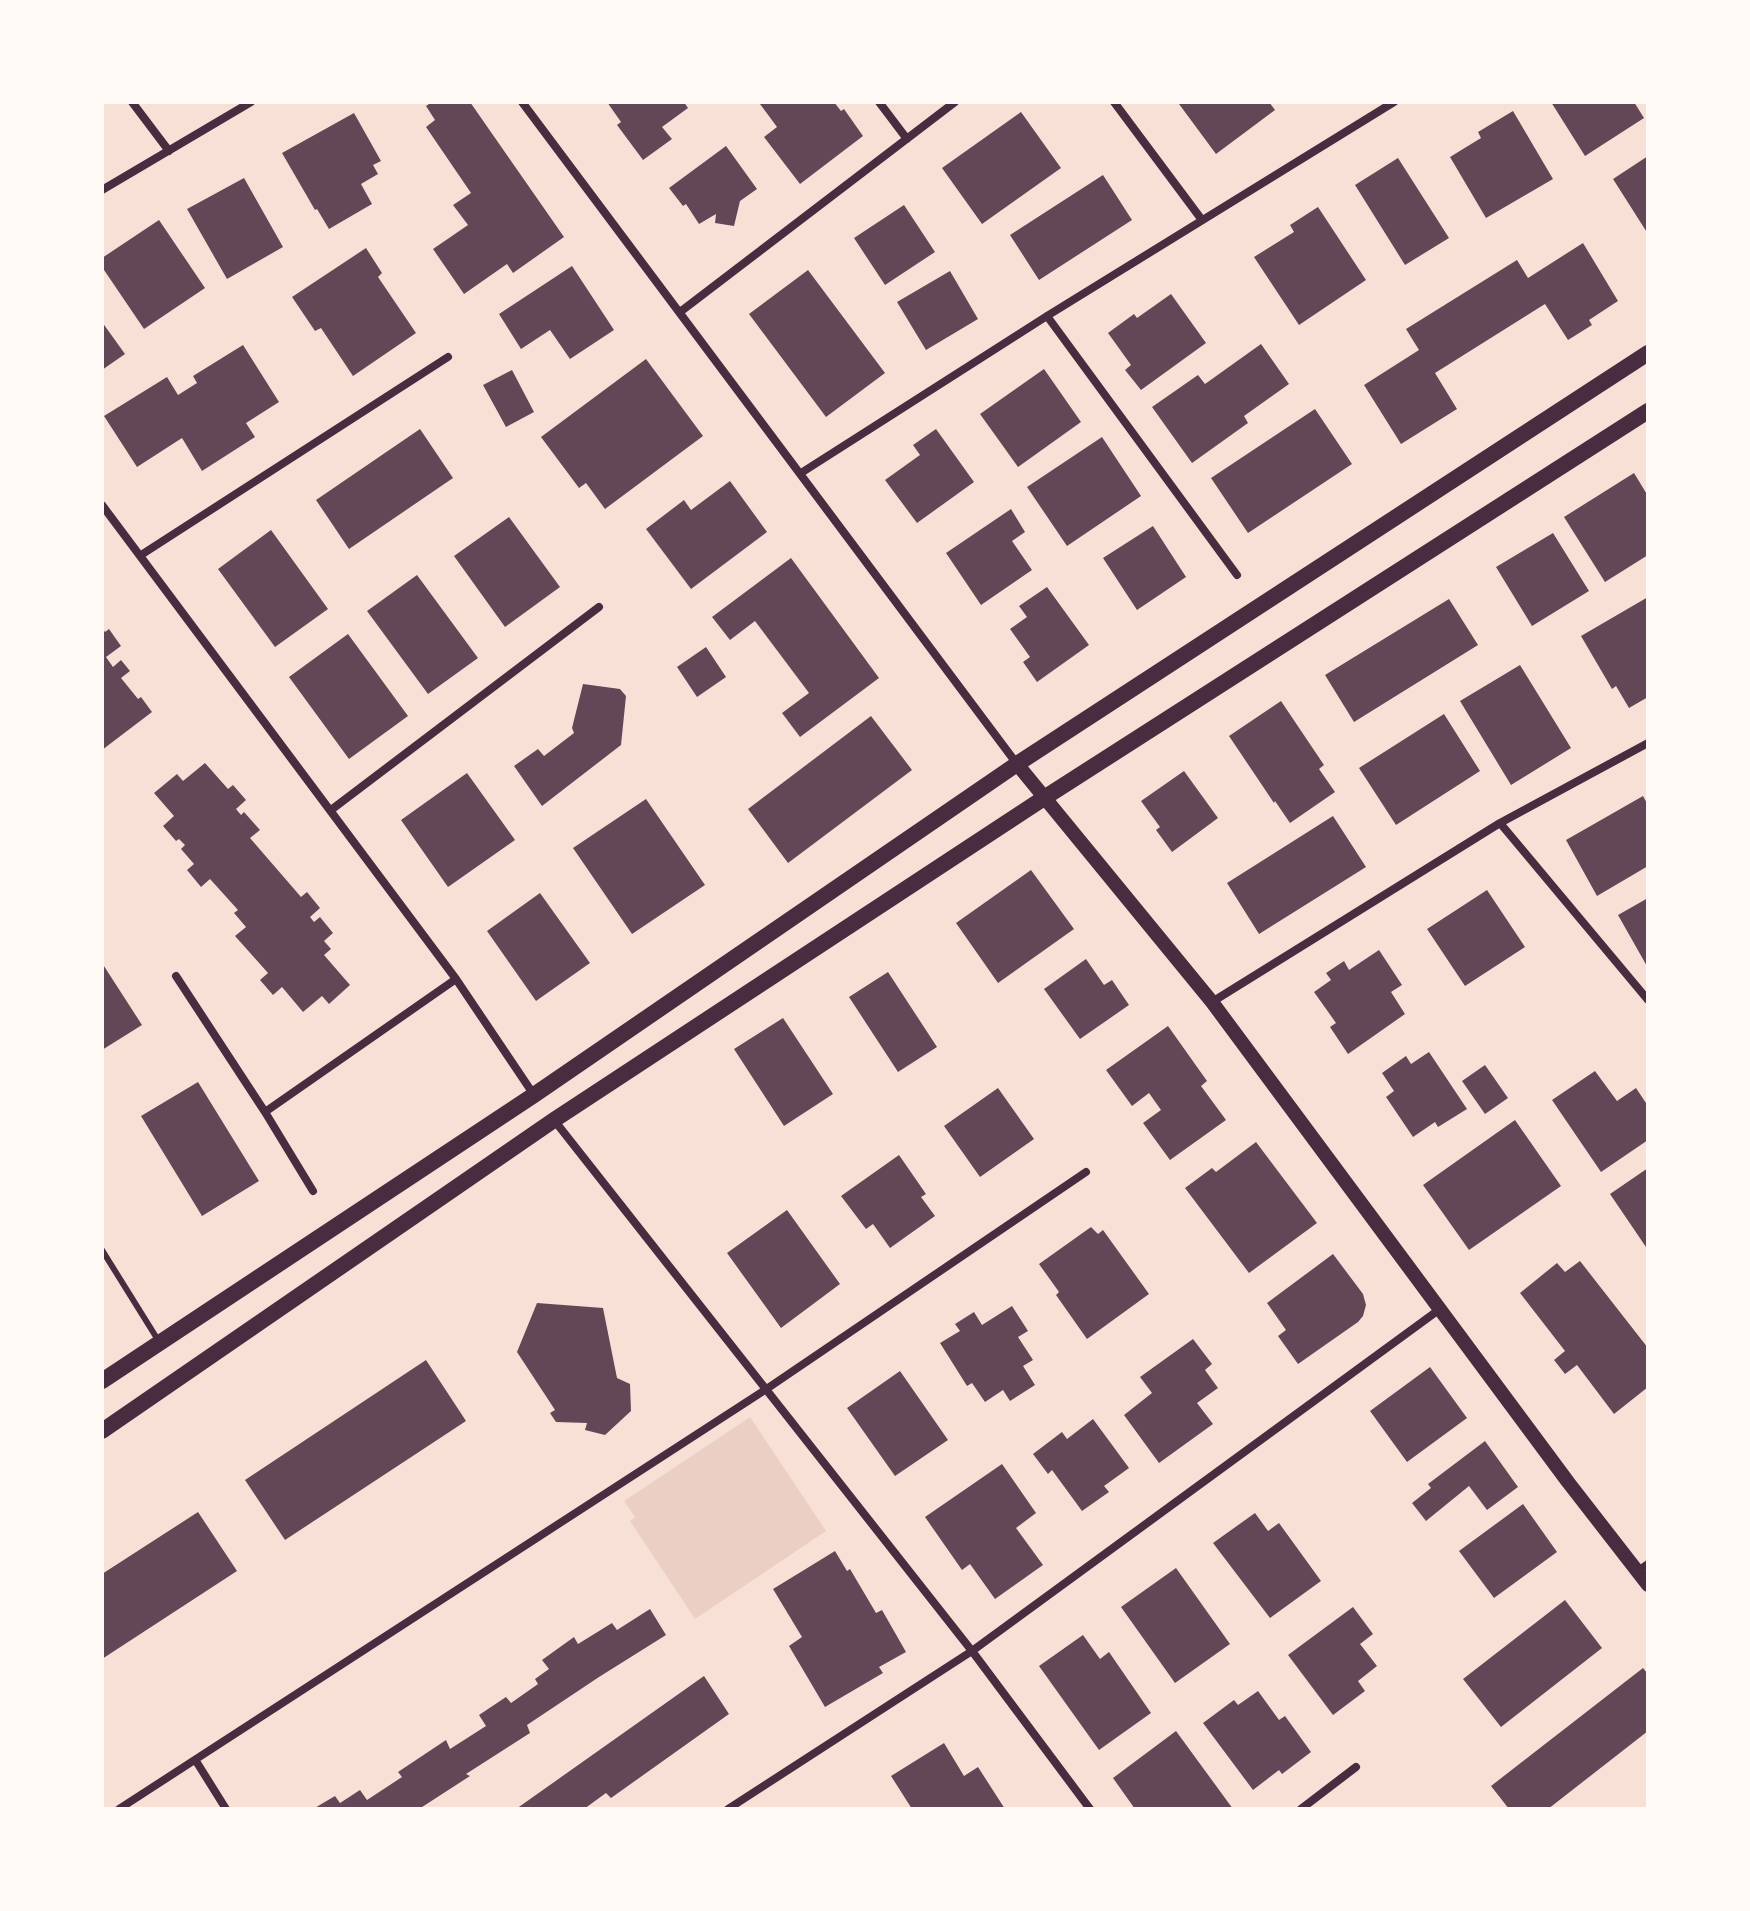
<!DOCTYPE html>
<html>
<head>
<meta charset="utf-8">
<style>
	body { margin:0 }
	#map { position:relative; width:1750px; height:1911px; overflow:hidden; background:#f7e1d7; font-family:"Varela Round",sans-serif }
	canvas { display:block }
	.frame { position:absolute; inset:0; border:104px solid #fffaf5; pointer-events:none }
</style>
</head>
<body>
<div id="map">
<canvas width="1750" height="1911"></canvas>
<div class="frame"></div>
</div>
<script>
const context = document.querySelector('canvas').getContext('2d');
context.lineJoin = 'round';
function fill(path, color) { context.fillStyle = color; context.fill(path, 'evenodd'); }
function trace(path, color, width, dash) { context.strokeStyle = color; context.lineWidth = width; context.lineCap = dash ? 'butt' : 'round'; context.setLineDash(dash || []); context.stroke(path); }
fill(new Path2D(`
	M750,1417l76,114 -131,88 -65,-98 5,-4 -11,-16z`), '#ebcfc5');
fill(new Path2D(`
	M432,102h38l94,135 -51,36 -6,-9 -43,30 -31,-45 35,-24 -15,-20 18,-12 -45,-66 9,-7 -9,-14z
	M607,102h77l4,6 -26,19 10,12 -29,21 -26,-35 4,-3z
	M763,102h71l7,9 3,-2 19,27 -63,48 -36,-47 13,-10 -17,-23z
	M1182,102h87l6,8 -59,44 -37,-50z
	M1551,102h83l10,16 -59,38z
	M1513,111l40,68 -67,39 -36,-61 31,-19 -3,-6z
	M1021,112l40,56 -79,56 -40,-56z
	M354,113l27,48 -8,4 5,9 -17,10 11,20 -43,25 -12,-20 -2,1 -33,-57z
	M726,146l31,43 -17,12 -6,25 -19,-3 1,-9 -17,10 -13,-20 -3,2 -14,-18z
	M1648,156v78l-35,-55z
	M1398,158l51,80 -44,27 -50,-80z
	M1103,175l29,45 -93,60 -29,-45z
	M244,178l39,69 -56,32 -40,-70z
	M904,205l31,47 -50,33 -31,-47z
	M1318,207l48,73 -67,45 -45,-68 40,-25 -4,-7z
	M159,220l46,68 -61,41 -42,-62v-9z
	M1583,243l35,58 -29,19 3,5 -24,15 -23,-36 -110,69 22,36 -56,35 -37,-59 55,-35 -13,-21 111,-69 11,18z
	M366,248l16,25 -4,4 38,56 -63,43 -32,-48 -6,3 -23,-34z
	M572,266l42,64 -44,29 -20,-29 -29,19 -22,-35z
	M808,270l77,103 -59,44 -77,-103z
	M950,271l28,48 -52,31 -29,-48z
	M1171,294l35,49 -65,47 -16,-20 6,-5 -23,-32 26,-19 3,4z
	M102,322l23,32 -23,16z
	M1261,344l28,40 -45,32 4,7 -56,40 -40,-56 46,-32 7,9z
	M243,345l36,57 -33,21 9,14 -53,34 -20,-33 -45,29 -33,-51 63,-39 11,18 19,-12 -4,-7z
	M646,359l57,77 -98,73 -19,-26 -7,5 -38,-51z
	M1044,369l37,53 -63,45 -38,-53z
	M512,370l22,42 -28,15 -23,-42z
	M1315,409l37,55 -104,69 -37,-55z
	M420,429l33,49 -104,71 -33,-49z
	M936,429l38,53 -57,41 -32,-43 35,-25 -7,-10z
	M1102,437l39,59 -74,50 -40,-59z
	M1634,473l14,23v59l-43,27 -41,-65z
	M730,481l37,51 -76,57 -45,-60 38,-29 7,10z
	M1011,509l14,23 -13,9 20,29 -51,35 -35,-52z
	M509,517l51,70 -55,40 -51,-71z
	M1153,526l33,51 -49,33 -34,-52z
	M271,530l57,79 -53,38 -57,-78z
	M1553,533l36,58 -57,35 -36,-59z
	M791,558l88,120 -79,59 -18,-24 27,-20 -54,-72 -25,19 -18,-23z
	M417,575l61,83 -50,36 -61,-83z
	M1047,587l42,58 -52,37 -14,-20 7,-5 -20,-28 17,-12 -8,-11z
	M1648,597v100l-19,11 -13,-22 -4,3 -31,-53z
	M1449,599l29,46 -124,77 -29,-47z
	M102,628l3,4 4,-3 12,17 -15,11 7,10 8,-7 9,11 -9,7 17,21 3,-2 11,15 -50,38z
	M348,634l60,82 -59,43 -60,-82z
	M706,647l20,30 -29,20 -20,-30z
	M1520,665l51,83 -60,37 -51,-84z
	M583,684l37,5 6,7 -5,49 -79,61 -28,-40 24,-17 6,7 30,-23 -2,-5z
	M1281,701l43,64 -5,4 16,23 -45,31 -15,-22 -1,2 -45,-67z
	M1444,714l36,57 -84,54 -37,-57z
	M871,716l41,54 -124,93 -40,-54z
	M205,763l23,26 5,-4 13,15 -10,9 5,6 3,-3 16,18 -10,8 51,59 6,-5 13,16 -10,9 4,5 6,-5 13,16 -9,8 7,8 -7,6 26,30 -21,19 -7,-8 -19,16 -21,-25 -9,8 -13,-15 8,-7 -33,-37 11,-9 -12,-14 4,-3 -28,-31 -9,8 -14,-17 7,-6 -13,-15 4,-4 -6,-6 -3,2 -13,-15 11,-10 -20,-23 23,-19 6,7z
	M1184,771l34,47 -46,34 -16,-22 4,-3 -19,-26z
	M467,773l48,67 -67,47 -47,-67z
	M1643,796l5,9v61l-51,30 -31,-56z
	M646,799l59,86 -73,49 -59,-86z
	M1333,816l33,51 -107,67 -32,-51z
	M1031,870l43,59 -76,54 -42,-60z
	M1487,890l38,57 -60,39 -38,-57z
	M540,893l50,70 -54,38 -49,-70z
	M1648,898v70l-30,-53z
	M1379,950l23,35 -11,7 14,22 -57,40 -18,-27 6,-4 -22,-31 17,-12 -5,-7 18,-12 5,9z
	M1086,959l18,26 8,-5 17,25 -49,34 -36,-50z
	M102,963l40,62 -40,25z
	M888,972l49,75 -39,25 -49,-75z
	M783,1018l50,76 -49,32 -50,-77z
	M1168,1026l39,55 -6,5 25,34 -56,40 -27,-37 18,-13 -12,-17 -17,13 -26,-36z
	M1429,1052l38,57 -29,18 -3,-5 -22,15 -27,-40 8,-6 -12,-18 24,-17 5,8z
	M1485,1065l23,33 -23,16 -23,-33z
	M1595,1071l22,30 19,-13 12,18v34l-47,32 -49,-72z
	M198,1082l61,99 -57,35 -61,-100z
	M998,1088l36,51 -54,38 -36,-51z
	M1515,1120l46,66 -92,64 -46,-65z
	M1256,1142l61,81 -68,50 -64,-85 27,-20 4,4z
	M899,1155l27,39 -5,3 14,19 -45,32 -17,-24 -7,5 -25,-33z
	M1648,1168v82l-38,-56z
	M787,1210l53,74 -59,44 -54,-75z
	M1091,1227l7,7 5,-4 46,64 -62,45 -31,-44 3,-3 -20,-28z
	M1333,1254l30,40 3,11 -3,11 -5,6 -60,42 -20,-28 8,-6 -19,-27z
	M1580,1261l68,87v39l-34,27 -37,-49 -12,9 -11,-14 11,-9 -45,-58 37,-30 8,9z
	M537,1303l66,5 14,70 13,6 1,27 -26,24 -20,-5 2,-7 -31,-1 -6,-9 5,-3 -38,-58z
	M1012,1306l16,25 -10,6 15,23 -10,6 12,19 -25,16 -7,-11 -18,12 -13,-19 -5,3 -27,-43 20,-12 -5,-7 19,-12 8,13z
	M1193,1339l19,25 -7,6 13,18 -21,15 16,21 -54,39 -35,-48 28,-22 -12,-16z
	M426,1360l40,61 -181,119 -40,-60z
	M1430,1367l37,51 -60,44 -37,-51z
	M900,1371l48,69 -53,36 -48,-68z
	M1093,1419l36,49 -25,18 5,6 -27,19 -30,-41 -4,4 -15,-20 29,-22 5,7z
	M1485,1441l33,46 -31,23 -18,-24 -43,35 -14,-18 19,-15 -3,-4z
	M1002,1464l34,49 -20,15 27,37 -48,34 -25,-35 -8,6 -37,-53z
	M1523,1504l34,48 -63,46 -35,-47z
	M198,1512l39,59 -135,88v-85z
	M1255,1513l13,18 11,-8 42,58 -51,37 -57,-75z
	M835,1551l12,20 3,-2 26,44 6,-3 24,42 -27,15 4,6 -58,34 -36,-61 13,-9 -29,-48z
	M1176,1568l54,76 -55,39 -54,-76z
	M1565,1600l37,48 -101,79 -38,-48z
	M1353,1607l20,27 -13,10 17,22 -19,15 7,10 -32,24 -45,-60z
	M650,1609l16,26 -67,42 -72,48 3,8 -64,41 4,2 -51,33h-106l22,-13 5,7 20,-13 7,10 35,-23 -4,-5 48,-32 4,9 36,-23 -7,-11 27,-18 5,6 27,-19 -3,-5 14,-10 -7,-9 32,-23 4,7 34,-21 5,7z
	M1083,1635l17,24 9,-7 42,61 -52,37 -60,-84z
	M1643,1668l5,6v57l-100,78h-39l-18,-23z
	M704,1676l25,38 -118,84 -5,-5 -22,16h-68z
	M1258,1691l21,29 6,-4 26,36 -29,22 -3,-4 -26,20 -50,-67 31,-23 4,5z
	M1176,1731l57,78h-98l-22,-31z
	M944,1743l20,33 14,-9 27,42h-93l-21,-33z`), '#644757');
trace(new Path2D(`
	M102,1250l56,90`), '#4a2c40', 6);
trace(new Path2D(`
	M132,102l37,49
	M522,102l495,662
	M879,102l28,37
	M1114,102l88,118
	M102,190l149,-88
	M680,312l275,-210
	M1047,316l190,259
	M801,473l246,-157 347,-214
	M102,505l354,474 78,116
	M141,555l307,-198
	M331,810l268,-203
	M1500,823l148,177
	M176,976l89,136 48,79
	M1212,1002l288,-179 148,-80
	M265,1112l191,-133
	M554,1120l418,531 118,158
	M1638,1571l10,-7
	M196,1761l30,48
	M119,1809l646,-419 321,-218
	M728,1809l244,-158 468,-342
	M1301,1809l55,-42`), '#4a2c40', 8);
trace(new Path2D(`
	M1017,764l195,238 356,480 80,103`), '#4a2c40', 14);
trace(new Path2D(`
	M102,1381l432,-286 483,-331 631,-411
	M102,1431l452,-311 490,-322 604,-387`), '#4a2c40', 16);
</script>
</body>
</html>
